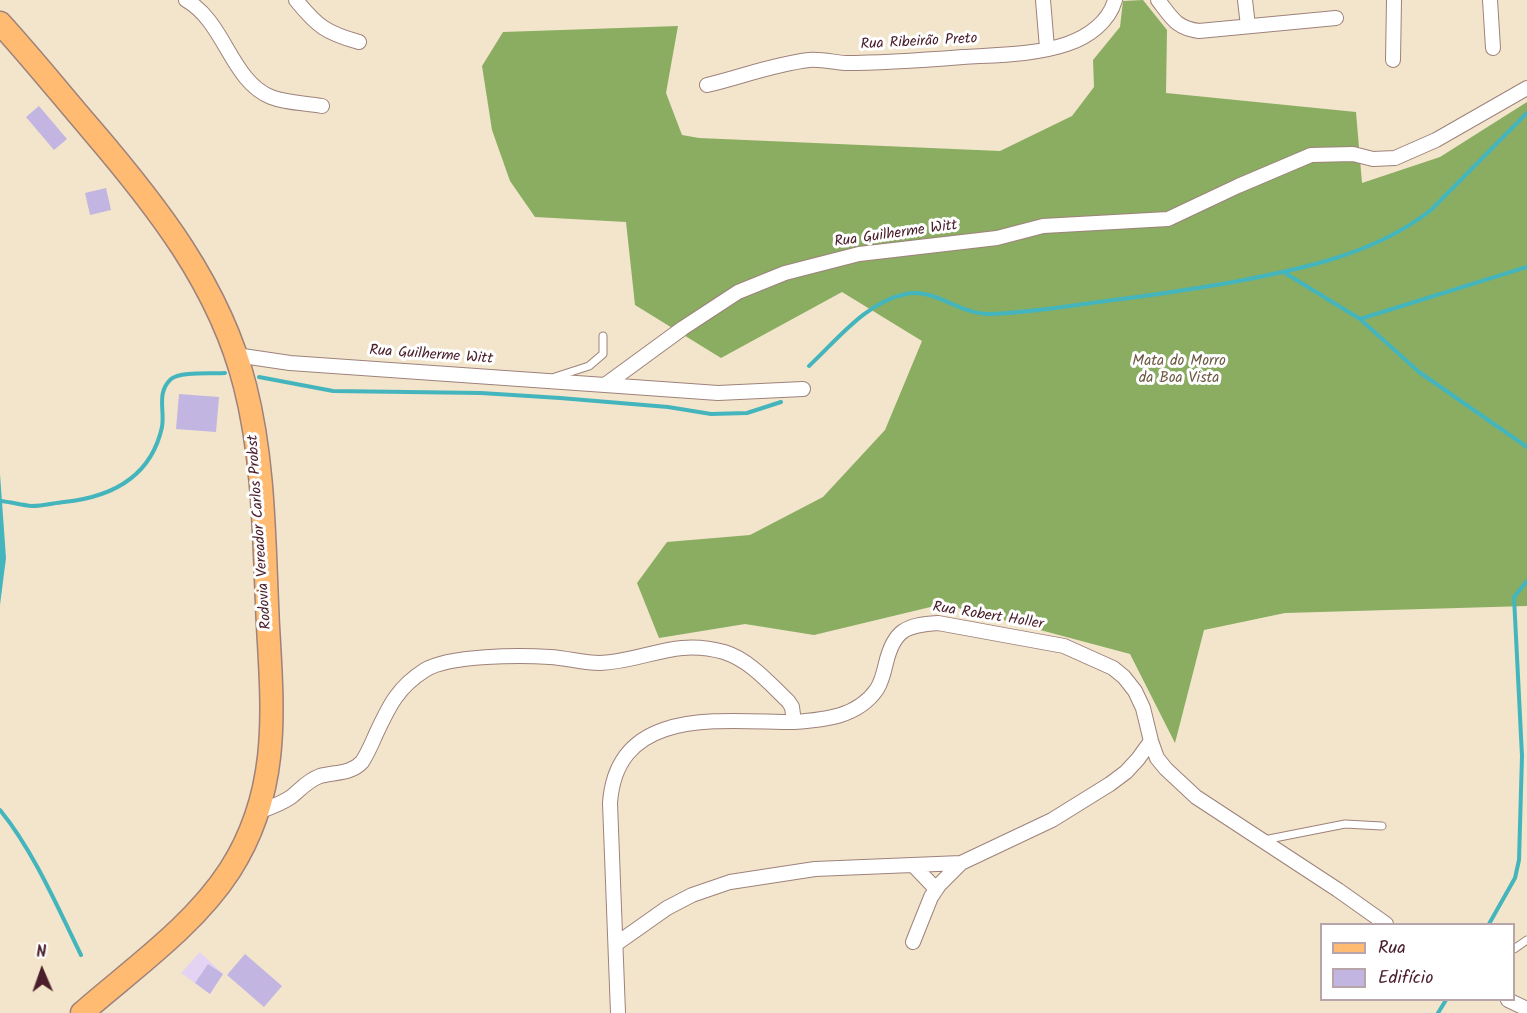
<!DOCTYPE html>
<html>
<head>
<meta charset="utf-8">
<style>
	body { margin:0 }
	#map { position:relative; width:1527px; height:1013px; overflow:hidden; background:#f2e5cb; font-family:Kalam,sans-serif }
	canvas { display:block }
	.legend { position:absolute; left:1320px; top:923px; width:195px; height:78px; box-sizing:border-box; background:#fff; border:2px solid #b7a5aa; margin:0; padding:8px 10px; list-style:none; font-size:18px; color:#4a1f2b }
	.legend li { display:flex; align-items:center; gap:12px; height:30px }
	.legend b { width:30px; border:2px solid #b7a5aa }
	.north { position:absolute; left:12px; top:941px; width:60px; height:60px; -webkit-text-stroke:4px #fff; paint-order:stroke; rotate:358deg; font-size:16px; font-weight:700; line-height:24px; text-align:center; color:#4a1f2b }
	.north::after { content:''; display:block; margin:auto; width:21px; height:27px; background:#4a1f2b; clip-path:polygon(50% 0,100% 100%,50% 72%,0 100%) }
</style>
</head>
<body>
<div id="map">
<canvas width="1527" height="1013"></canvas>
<ul class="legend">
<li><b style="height:8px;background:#febb71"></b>Rua</li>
<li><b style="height:16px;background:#c2b5e1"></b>Edifício</li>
</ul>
<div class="north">N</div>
</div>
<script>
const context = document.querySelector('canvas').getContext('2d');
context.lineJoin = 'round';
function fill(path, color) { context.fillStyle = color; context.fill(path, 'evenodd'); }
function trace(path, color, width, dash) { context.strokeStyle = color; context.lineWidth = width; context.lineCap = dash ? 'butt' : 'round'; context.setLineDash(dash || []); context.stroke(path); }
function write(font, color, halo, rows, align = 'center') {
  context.font = font + ' Kalam,sans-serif'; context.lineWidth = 6; context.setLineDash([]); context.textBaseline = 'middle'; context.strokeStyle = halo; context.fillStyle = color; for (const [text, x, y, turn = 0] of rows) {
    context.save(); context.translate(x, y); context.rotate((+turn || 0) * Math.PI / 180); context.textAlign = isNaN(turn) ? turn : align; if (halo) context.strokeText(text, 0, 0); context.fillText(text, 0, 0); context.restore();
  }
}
fill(new Path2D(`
	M200,952l23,22 -13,20 -29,-21z`), '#e4d3f2');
fill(new Path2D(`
	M1143,0l24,30 -1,63 190,19 6,71 78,-26 87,-55v504l-242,7 -81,17 -29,113 -45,-89 -187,-50 -129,31 -69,-11 -86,14 -22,-55 30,-41 83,-7 73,-38 62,-67 37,-89 -80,-49 -121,66 -86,-53 -9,-83 -91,-5 -25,-36 -18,-51 -10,-64 21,-34 175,-6 -12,67 16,42 17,3 301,13 72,-35 22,-29 -1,-27 27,-33 3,-26z`), '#8aad62');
fill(new Path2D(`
	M0,474l6,84 -6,47z`), '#45b5bd');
trace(new Path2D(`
	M1285,273l75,46 59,53 108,75
	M1360,319l167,-52
	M809,366c29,-27 57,-64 97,-72 29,-6 53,20 83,20 39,-1 78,-8 117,-13 41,-5 81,-11 122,-18 70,-13 146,-28 203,-73l96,-97
	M259,377l74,14 148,2 79,5 108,9 43,7 36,-1 34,-11
	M0,501c11,1 21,4 32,5 10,0 22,-3 32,-4 48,-5 87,-25 98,-75 3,-17 -6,-34 9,-48 9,-8 41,-5 54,-6
	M0,810c33,40 58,98 81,145
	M1489,924l26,-46 4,-18 3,-104 -8,-159 13,-16
	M1438,1013l8,-13`), '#45b5bd', 4);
fill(new Path2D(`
	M39,106l28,33 -13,11 -28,-33z
	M106,188l5,22 -21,5 -5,-22z
	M179,394l40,3 -3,35 -40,-3z
	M245,954l37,32 -18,21 -37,-32z
	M208,964l15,10 -13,20 -15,-11z`), '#c2b5e1');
const lane = new Path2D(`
	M555,377l34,-11 14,-12v-18
	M1264,840l81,-16 37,2
	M1514,949l13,-9`);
const street = new Path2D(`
	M186,0c39,22 45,81 85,97 15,6 35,6 51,9
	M296,0c21,26 30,33 63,42
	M1043,0l4,48
	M1158,0c14,18 18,28 41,31l137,-13
	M1245,0l3,26
	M1490,0l3,48
	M1393,60l1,-60
	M707,85c34,-8 67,-21 102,-25 12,-1 24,2 36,3 40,0 79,-3 118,-6 34,-2 72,-2 104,-13 21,-7 42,-22 48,-44
	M236,355l54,8 315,22 78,-57 55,-36 47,-19 74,-19 138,-16 46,-12 125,-7 70,-33 73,-31 42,-1 20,5 22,-1 41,-18 91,-52
	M605,385l113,8 85,-4
	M258,812c11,-4 23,-8 33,-15 9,-7 17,-17 29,-21 14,-4 31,-2 42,-14 6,-9 10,-19 14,-28 13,-28 22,-47 49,-64 24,-15 96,-15 125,-13 17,1 33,6 50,6 47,-2 73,-25 124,-11 26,8 46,32 64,49l4,6 2,15c30,-2 64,-5 83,-33 5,-8 7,-17 9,-26 8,-33 20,-38 52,-40l126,23 49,22 11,9 11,14 8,17 8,33 6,17 9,11 30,28 142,93 48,34
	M913,865l23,24
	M913,942l18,-45 8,-12 22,-22
	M616,944l51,-36 25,-13 38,-13 85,-13 146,-6 91,-43 58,-36 16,-12 12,-13 13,-18
	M1508,1000l19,9
	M618,1013l-8,-210c7,-98 113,-81 184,-81`);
const primary = new Path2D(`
	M0,23c31,34 60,70 90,105 66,77 130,158 155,258 20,78 19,160 23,240 5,87 12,166 -38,244 -36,56 -99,100 -148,143`);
trace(lane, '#9e827b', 9);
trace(street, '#9e827b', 16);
trace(primary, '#9e827b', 25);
trace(lane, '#fff', 7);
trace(street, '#fff', 14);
trace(primary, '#febb71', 22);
write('15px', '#4a1f2b', '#fff', [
	["Rua Ribeirão Preto",919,43,-3],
	["Rua Guilherme Witt",896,235,-8],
	["Rua Guilherme Witt",431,356,4],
	["Rodovia Vereador Carlos Probst",261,532,-94],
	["Rua Robert Holler",988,617,9]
]);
write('15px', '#6d5a43', '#fff', [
	["Mata do Morro",1179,362],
	["da Boa Vista",1179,379]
]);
</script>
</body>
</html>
